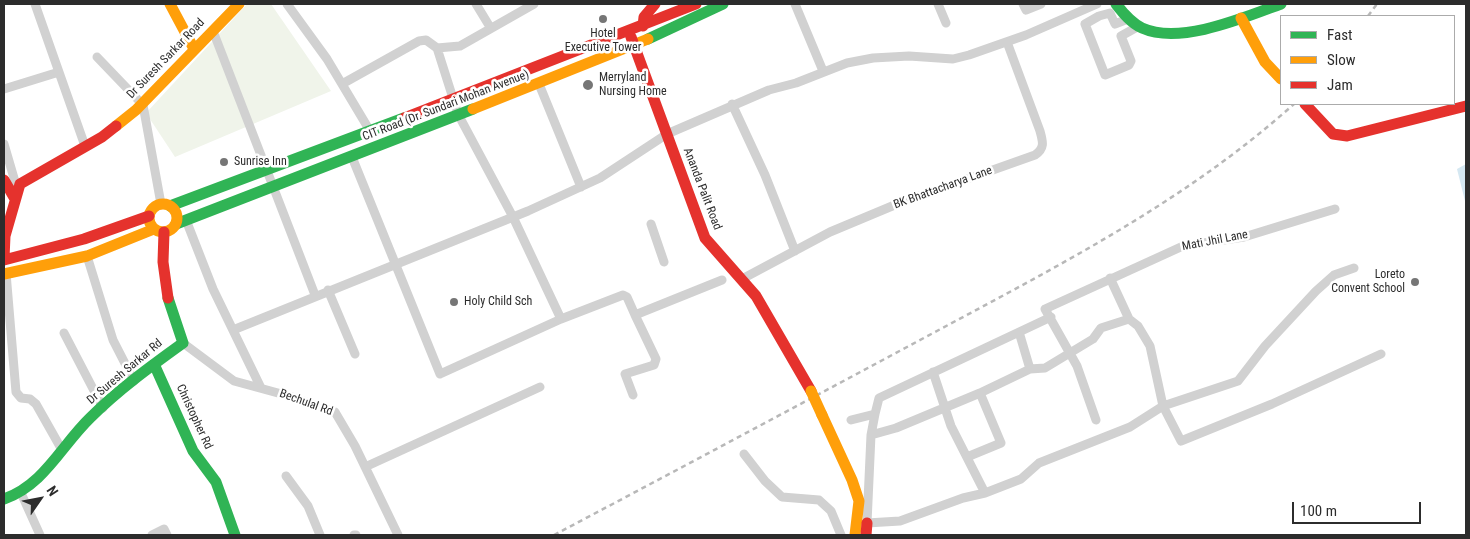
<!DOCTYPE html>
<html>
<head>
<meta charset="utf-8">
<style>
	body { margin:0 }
	#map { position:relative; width:1470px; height:539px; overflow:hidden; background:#fff; font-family:"Roboto Condensed",sans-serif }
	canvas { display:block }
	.frame { position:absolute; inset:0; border:5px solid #2c2c2c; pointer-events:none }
	.legend { position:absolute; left:1280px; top:15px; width:175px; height:90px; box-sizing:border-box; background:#fff; border:1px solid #ababab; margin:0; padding:6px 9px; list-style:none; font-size:15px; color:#2c2c2c }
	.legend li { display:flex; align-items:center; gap:10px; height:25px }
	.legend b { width:25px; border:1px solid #ababab }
	.north { position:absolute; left:15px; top:474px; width:50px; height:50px; -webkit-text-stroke:4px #fff; paint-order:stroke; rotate:57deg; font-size:14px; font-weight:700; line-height:20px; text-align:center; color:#2c2c2c }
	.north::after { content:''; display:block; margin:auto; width:18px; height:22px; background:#2c2c2c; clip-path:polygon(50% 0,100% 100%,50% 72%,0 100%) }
	.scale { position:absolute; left:1292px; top:502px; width:129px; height:22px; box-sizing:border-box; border:2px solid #2c2c2c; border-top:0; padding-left:6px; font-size:15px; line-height:18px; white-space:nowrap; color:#2c2c2c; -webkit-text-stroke:4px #fff; paint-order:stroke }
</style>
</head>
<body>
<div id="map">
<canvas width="1470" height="539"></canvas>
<div class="frame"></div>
<ul class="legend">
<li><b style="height:6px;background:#30b455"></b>Fast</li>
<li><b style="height:6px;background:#ff9f0a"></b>Slow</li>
<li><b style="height:6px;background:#e5322d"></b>Jam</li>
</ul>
<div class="north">N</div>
<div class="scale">100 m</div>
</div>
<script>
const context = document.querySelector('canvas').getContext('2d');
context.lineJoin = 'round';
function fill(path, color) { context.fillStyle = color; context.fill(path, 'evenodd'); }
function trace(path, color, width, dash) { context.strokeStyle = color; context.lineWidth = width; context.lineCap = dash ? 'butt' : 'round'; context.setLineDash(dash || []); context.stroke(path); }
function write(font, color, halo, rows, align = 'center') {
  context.font = font + ' "Roboto Condensed",sans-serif'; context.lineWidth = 5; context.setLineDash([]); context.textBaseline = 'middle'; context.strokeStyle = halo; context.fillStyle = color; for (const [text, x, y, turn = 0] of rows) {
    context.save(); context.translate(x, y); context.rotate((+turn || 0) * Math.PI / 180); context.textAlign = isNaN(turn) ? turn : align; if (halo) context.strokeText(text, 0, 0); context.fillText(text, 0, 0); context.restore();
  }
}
fill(new Path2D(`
	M247,4h24l60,87 -156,66 -29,-44z`), '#f0f4ea');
fill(new Path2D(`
	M1466,164v41l-9,-36z`), '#d5e8f2');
trace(new Path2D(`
	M35,4l50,142
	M287,4l40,55 43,72
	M476,4l14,23
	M795,4l28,67
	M938,4l8,19
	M1023,4l3,6 15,-6
	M1128,19l-13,5 -5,-11 -11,3 -14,8 20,51 24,-10 2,-4 -10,-25 18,-10
	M213,31l102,264
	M97,57l46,48 18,99
	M342,84l77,-43 7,-1 11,8
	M539,84l42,103
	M4,89l55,-17
	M732,104l33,71 30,76
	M4,144l12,41 5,-2
	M352,157l88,217 121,-55 -48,-102 -55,-103 -21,-66 23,-2 74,-42
	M186,220l27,69 48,99
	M651,224l13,38
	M87,256l26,84 21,41
	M6,273l10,119 5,6 9,1 6,5 26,46
	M1110,278l19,41 9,7 12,20 13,60 18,35 91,-37 109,-50
	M742,279l88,-47 67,-28 138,-49c10,-7 8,-13 5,-24l-33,-89
	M328,290l27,64
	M561,319l62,-24 4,2 8,18 87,-35
	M233,330l295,-119 72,-33 67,-44 102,-44 27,-7 51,-20 26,-5 36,-2 44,3 16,-4 57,-20 71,-31
	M1019,332l11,37
	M64,333l39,75
	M183,343l51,38 55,15 46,16 20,34 43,89
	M933,372l18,54 34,67
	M633,395l-8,-21 29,-9 2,-6 -21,-44
	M875,414l-4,21 -4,88 33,-2 63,-23 22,-5 36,-14 18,-16 91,-36 33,-21 75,-25 27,-35 51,-55 18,-16 20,-7
	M851,420l24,-6 4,-16 172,-81
	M1096,420l-19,-54 -32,-57 138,-63 61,-9 91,-28
	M871,435l25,-7 84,-35 50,-24 15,-1 48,-29 8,-11 28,-9
	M744,454l21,27 17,16 37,3 12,11 10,24
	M967,457l34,-14 -21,-50
	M365,467l175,-80
	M286,476l22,30 12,29
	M21,493l19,42
	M152,535l12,-6 3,6
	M354,535h2`), '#d1d1d1', 9);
trace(new Path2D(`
	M1116,4c7,9 15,19 26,24 38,17 101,-10 139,-24
	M648,39l75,-35
	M170,206l234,-88
	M176,224l297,-115
	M154,364l39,87 23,31 19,53
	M4,499c40,-14 57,-53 86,-81 28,-28 61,-52 93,-75l-15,-45`), '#30b455', 11);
trace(new Path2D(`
	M170,4l24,45
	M1241,18l24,44 16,17
	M473,109l175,-70
	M116,126l20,-16 103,-106
	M149 218a14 14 0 1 1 28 0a14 14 0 1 1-28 0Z
	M4,274l83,-18 67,-27
	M822,415l30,65 7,21 -4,34`), '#ff9f0a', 11);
trace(new Path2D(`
	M643,26l1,-9 11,-13
	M631,37l74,201 51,58 55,95
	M1305,104l28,30 14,2 119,-30
	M404,118l292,-114
	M4,180l11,19
	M164,232l-1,30 5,36
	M4,258l1,-22 15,-52 82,-47 14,-11
	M4,260l80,-21 65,-23
	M866,535l1,-12`), '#e5322d', 11);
trace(new Path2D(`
	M1368,16l9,-12
	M554,535c127,-67 254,-135 381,-203 125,-67 252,-132 359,-228`), '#b8b8b8', 2.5, [5, 4]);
trace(new Path2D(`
	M811,391l11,24`), '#ff9f0a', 11);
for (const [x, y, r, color] of [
	[603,19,5,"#767676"],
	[588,85,6,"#767676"],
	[224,162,5,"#767676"],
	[1415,282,5,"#767676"],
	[454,302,5,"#767676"]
]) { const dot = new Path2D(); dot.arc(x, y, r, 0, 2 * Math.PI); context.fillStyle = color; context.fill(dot); trace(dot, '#fff', 2); }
write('12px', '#2c2c2c', '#fff', [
	["Hotel",603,34,"center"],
	["Executive Tower",603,48,"center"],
	["Merryland",599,78],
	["Nursing Home",599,92],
	["Sunrise Inn",234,162],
	["Loreto",1405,275,"right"],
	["Convent School",1405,289,"right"],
	["Holy Child Sch",464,302]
], 'left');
write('12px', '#2c2c2c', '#fff', [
	["Dr Suresh Sarkar Road",166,59,-46],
	["CIT Road (Dr. Sundari Mohan Avenue)",446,106,-21],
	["BK Bhattacharya Lane",943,188,-20],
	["Ananda Palit Road",702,189,69],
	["Mati Jhil Lane",1215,241,-11],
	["Dr Suresh Sarkar Rd",125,372,-40],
	["Bechulal Rd",306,403,20],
	["Christopher Rd",194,417,65]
]);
</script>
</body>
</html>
